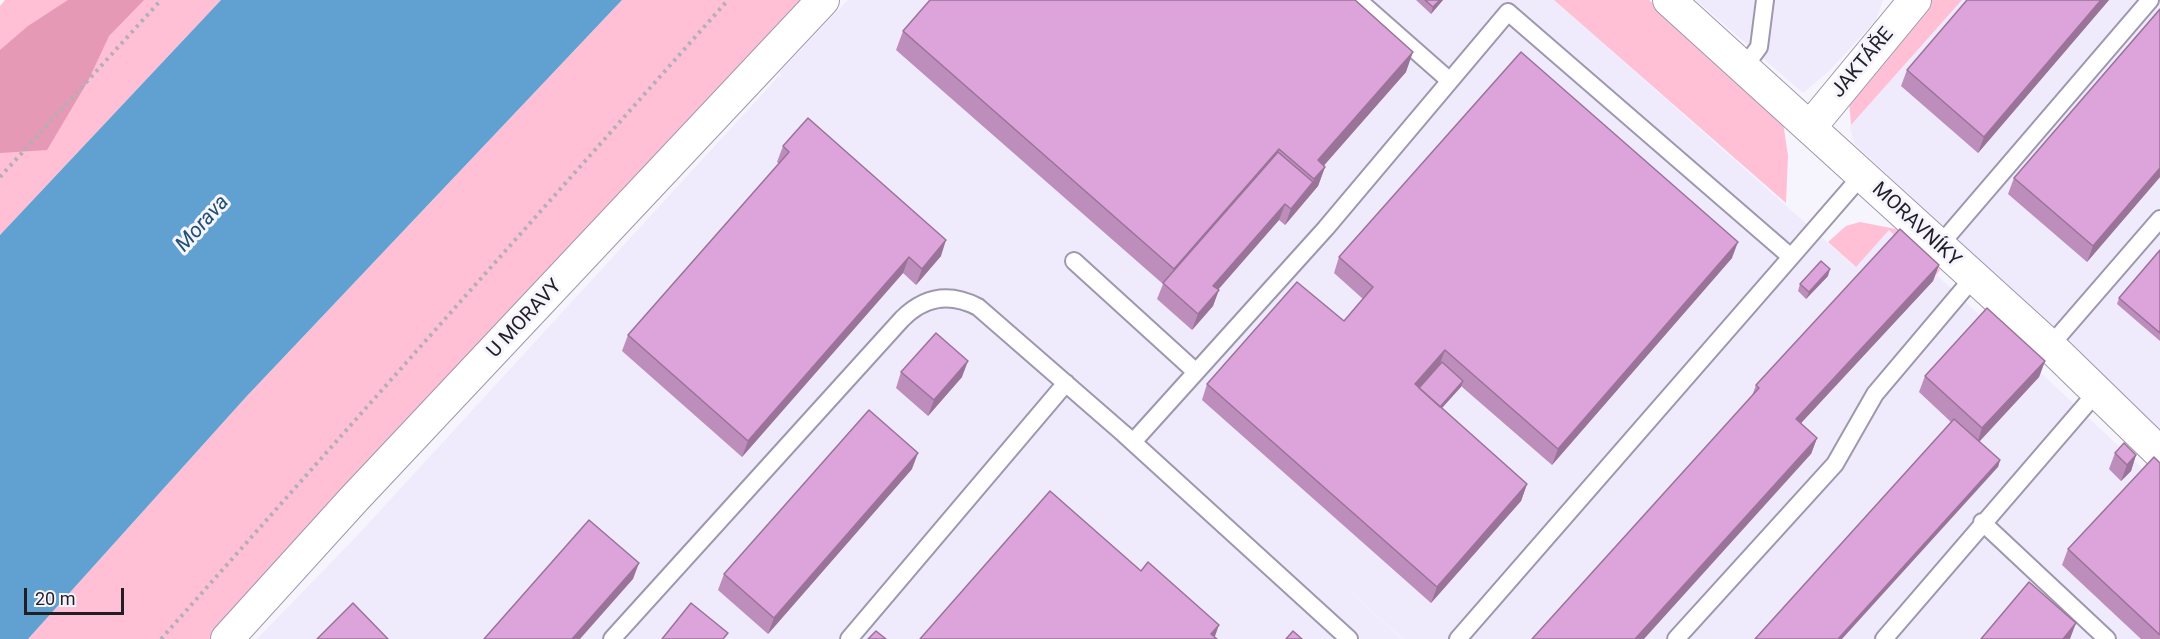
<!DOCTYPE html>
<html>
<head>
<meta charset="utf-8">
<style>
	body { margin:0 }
	#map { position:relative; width:2160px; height:639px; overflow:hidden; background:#f6f4fd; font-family:Roboto,sans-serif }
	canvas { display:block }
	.scale { position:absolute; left:24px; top:588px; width:100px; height:27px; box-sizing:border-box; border:3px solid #211e26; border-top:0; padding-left:8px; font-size:18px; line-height:21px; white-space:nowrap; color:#211e26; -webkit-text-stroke:4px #f6f4fd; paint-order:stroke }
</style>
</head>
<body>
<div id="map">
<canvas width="2160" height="639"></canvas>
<div class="scale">20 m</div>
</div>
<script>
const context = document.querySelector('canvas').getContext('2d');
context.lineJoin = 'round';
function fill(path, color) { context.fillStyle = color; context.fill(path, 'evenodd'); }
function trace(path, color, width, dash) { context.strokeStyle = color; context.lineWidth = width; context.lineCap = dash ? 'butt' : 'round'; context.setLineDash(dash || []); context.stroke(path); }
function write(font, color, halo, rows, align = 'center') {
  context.font = font + ' Roboto,sans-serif'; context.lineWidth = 6; context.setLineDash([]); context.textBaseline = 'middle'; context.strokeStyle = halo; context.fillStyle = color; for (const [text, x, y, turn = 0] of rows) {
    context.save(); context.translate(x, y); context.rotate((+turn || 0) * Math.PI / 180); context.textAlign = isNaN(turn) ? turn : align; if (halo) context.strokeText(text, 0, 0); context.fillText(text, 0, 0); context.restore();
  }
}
fill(new Path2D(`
	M848,0h706l301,267 34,-37 271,255v154h-757l-127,-114 126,114h-1145l100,-103 422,-460 2,2 -1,-6z
	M1696,0h187l-7,20 -46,50 -27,23z
	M1962,0h198v429l-305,-285 -5,-16 1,-3z`), '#efeafc');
fill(new Path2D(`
	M5,0h216l-221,235v-229z
	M622,0h189l-593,639h-190l218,-242z
	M1554,0h95l134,122 5,34 -2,47z
	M1932,0h30l-111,125 -2,-25z
	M1860,222l36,7 44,41 -4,5 -47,-45 -33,37 -28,-25 18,-16z`), '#ffbfd5');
fill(new Path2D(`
	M68,0h76l-35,36 -21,45 -41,69 -47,3v-103l28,-24z`), '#e599b4');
fill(new Path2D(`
	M221,0h401l-376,397 -218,242h-28v-404z`), '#61a1d1');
const service = new Path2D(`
	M1358,0l92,81
	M1745,66l14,-19 6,-47
	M1939,246l211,-246
	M1791,257l72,-83
	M1074,261l122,111
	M2050,346l110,-127
	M1133,442l193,-214 182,-216 283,245 -333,382
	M1982,522l125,117
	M612,639l290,-320c22,-22 47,-27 76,-12l146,127 225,205
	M849,639l217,-256
	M1676,639l159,-175 40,-70 98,-116
	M1884,639l212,-246`);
const minor = new Path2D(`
	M1669,0l381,346 110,107
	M1811,126l104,-126
	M227,639l127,-140 469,-499`);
trace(service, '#9f98ad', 20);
trace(minor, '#9f98ad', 34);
trace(new Path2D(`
	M0,177l161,-177
	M161,639l567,-639`), '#b1afb8', 4, [3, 4.5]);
trace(service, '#fff', 16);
trace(minor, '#fff', 32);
fill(new Path2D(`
	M1416,0h27l-12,14z
	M2109,0l-131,153 -77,-67 6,-16z
	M903,31l503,41 -82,93 1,2 -7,19 -33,39 -6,-5 -61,70 -5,16 -21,24 -35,-31 6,-15 -267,-234z
	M783,146l158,110 -25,29 -13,-12 -161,184 -120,-106 6,-16 151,-171 -2,-2z
	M2160,177l-73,85 -79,-68 6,-16z
	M2160,250v91l-43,-37 2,-6z
	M1339,257l393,1 -180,207 -91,-79 -19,22 85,76 -6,17 -90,102 -229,-203 5,-16 137,-63 19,-22 -29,-26z
	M1939,265l-6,16 -132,142 16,15 -6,16 -59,-58 4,-11z
	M1828,276l-22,23 -8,-8 2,-7z
	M2045,361l-6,16 -60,65 21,18 -2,7 -47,-45 -32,-30 6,-16z
	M901,372l61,5 -34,39 -32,-28z
	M2115,453l21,2 -5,16 -10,10 -12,-12z
	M2160,463v176h-19l-79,-74 6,-16z
	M912,469l-144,165 -50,-44 6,-16z`), '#bd8dbb');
fill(new Path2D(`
	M1440,0h3l-12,14 2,-7z
	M2101,0h8l-131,153 6,-16z
	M1413,52l-7,20 -93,106 5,-18z
	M1279,149l-7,19 -105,120 7,-19z
	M1325,167l-7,19 -33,39 6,-16 22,-27 1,-3z
	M2160,168v9l-73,85 6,-16z
	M1285,204l-6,16 -72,82 6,-16z
	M946,240l-5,16 -25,29 6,-16z
	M1738,242l-6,16 -180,207 6,-16z
	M909,257l-6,16 -161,184 6,-16z
	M1939,265l-6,16 -143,154 6,-16z
	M1830,269l-2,7 -22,23 3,-7z
	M1219,290l-6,16 -21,24 6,-16z
	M1445,350l-6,16 -30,34 6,-16z
	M968,361l-6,16 -34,39 6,-16z
	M2045,361l-6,16 -62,67 5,-16z
	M1463,381l-2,6 -30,33 3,-6z
	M1817,438l-6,16 -167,185h-9z
	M918,453l-6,16 -144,165 6,-16z
	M2136,455l-5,16 -10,10 6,-16z
	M2000,460l-2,7 -156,172h-4z
	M1527,484l-6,17 -90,102 6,-16z
	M639,563l-6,16 -53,60h-8z
	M2076,623l-6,16h-7z
	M1219,625l-5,14 -3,-5z`), '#9a7399');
const building = new Path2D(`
	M930,0h425l58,52 -95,108 7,7 -11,12 -35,-30 -105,120 -271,-238z
	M1425,0h15l-7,7z
	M1967,0h134l-117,137 -77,-67z
	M2160,9v159l-67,78 -79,-68z
	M1521,52l217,190 -180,207 -113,-99 -30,34 112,100 -90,103 -230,-203 90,-102 47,39 29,-34 -34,-30z
	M808,118l138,122 -24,29 -13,-12 -161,184 -120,-106 161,-183 -6,-6z
	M1278,152l35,30 -22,27 -6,-5 -72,82 6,4 -21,24 -35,-31z
	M1900,229l39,36 -143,154 21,19 -182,201h-103l227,-251 -3,-3z
	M2160,250v83l-41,-35z
	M1821,261l9,8 -21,23 -9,-8z
	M1987,308l58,53 -63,67 -57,-52z
	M936,333l32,28 -34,39 -33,-28z
	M1442,362l21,19 -23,26 -21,-19z
	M869,410l49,43 -144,165 -50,-44z
	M1954,419l46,41 -162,179h-83z
	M2124,443l12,12 -9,10 -12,-12z
	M2154,457l6,6v172l-92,-86z
	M1050,491l91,80 7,-9 71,63 -8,9 6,5h-297z
	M589,520l50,43 -67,76h-88z
	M2029,582l47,41 -13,16h-82z
	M353,603l35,36h-71z
	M691,603l37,30 -5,6h-61z
	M876,631l10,8h-18z
	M1293,631l9,8h-16z`);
fill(building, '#dca4da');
trace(building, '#9a7399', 1.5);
write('20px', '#211e26', '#f6f4fd', [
	["JAKTÁŘE",1863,63,-50],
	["MORAVNÍKY",1916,225,43],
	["U MORAVY",525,319,-47]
]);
write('italic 21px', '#205172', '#f6f4fd', [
	["Morava",203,224,-48]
]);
</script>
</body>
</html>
